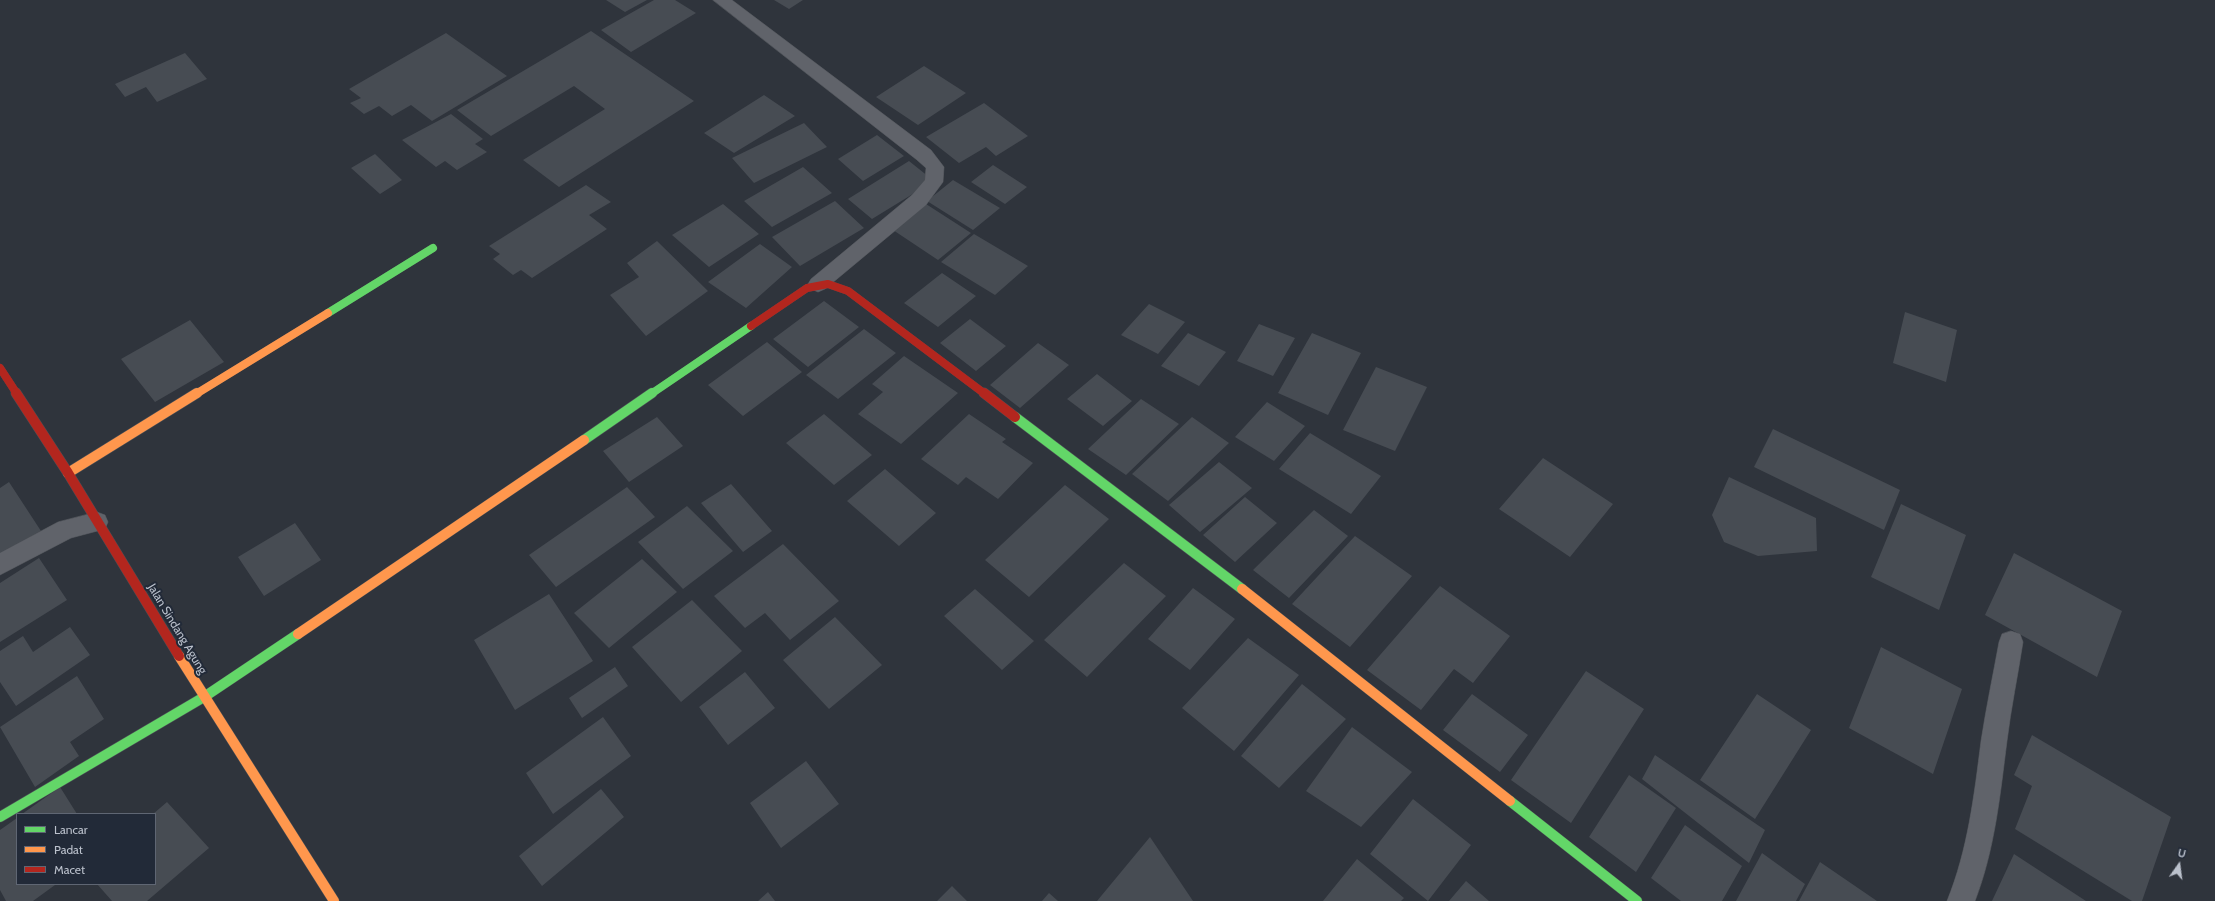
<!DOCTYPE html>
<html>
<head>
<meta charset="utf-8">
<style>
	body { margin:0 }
	#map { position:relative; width:2215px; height:901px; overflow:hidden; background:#2f343c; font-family:Cabin,sans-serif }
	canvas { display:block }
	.legend { position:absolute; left:16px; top:813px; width:140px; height:72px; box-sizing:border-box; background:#222a38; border:1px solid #5f6673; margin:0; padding:5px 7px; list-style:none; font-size:12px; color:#bbc1cc }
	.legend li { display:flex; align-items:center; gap:8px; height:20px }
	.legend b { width:20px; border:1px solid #5f6673 }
	.north { position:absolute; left:2159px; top:845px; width:40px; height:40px; -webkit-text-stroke:3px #222a38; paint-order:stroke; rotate:14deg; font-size:11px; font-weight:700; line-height:16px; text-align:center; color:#bbc1cc }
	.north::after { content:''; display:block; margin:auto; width:14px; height:18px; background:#bbc1cc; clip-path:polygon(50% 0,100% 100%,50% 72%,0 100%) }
</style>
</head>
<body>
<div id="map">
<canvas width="2215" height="901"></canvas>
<ul class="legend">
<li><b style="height:5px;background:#63d668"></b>Lancar</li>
<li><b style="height:5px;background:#ff974d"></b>Padat</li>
<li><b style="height:5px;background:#b3261e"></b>Macet</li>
</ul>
<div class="north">U</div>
</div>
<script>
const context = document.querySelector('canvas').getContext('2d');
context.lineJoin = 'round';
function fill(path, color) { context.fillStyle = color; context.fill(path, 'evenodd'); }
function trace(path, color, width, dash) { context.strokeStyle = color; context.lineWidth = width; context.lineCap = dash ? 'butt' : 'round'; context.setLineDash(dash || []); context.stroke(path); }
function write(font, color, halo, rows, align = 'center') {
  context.font = font + ' Cabin,sans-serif'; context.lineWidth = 4; context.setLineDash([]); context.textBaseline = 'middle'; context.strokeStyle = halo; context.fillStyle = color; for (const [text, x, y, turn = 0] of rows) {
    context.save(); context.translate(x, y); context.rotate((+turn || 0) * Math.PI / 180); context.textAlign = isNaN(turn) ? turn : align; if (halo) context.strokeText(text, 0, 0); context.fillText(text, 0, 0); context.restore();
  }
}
fill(new Path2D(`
	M606,0h41l-22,12z
	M654,0h21l21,13 -65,39 -30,-22z
	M774,0h29l-14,9z
	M591,31l103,70 -135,86 -36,-27 82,-51 -31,-23 -83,50 -34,-26z
	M446,33l61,43 -75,45 -21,-16 -19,11 -13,-10 -15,8 -14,-11 11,-5 -12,-9z
	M185,53l22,26 -50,23 -11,-15 -21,10 -10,-13z
	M924,66l42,27 -48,32 -42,-28z
	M764,95l31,21 -61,37 -30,-20z
	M984,103l44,33 -32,20 -10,-9 -27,16 -33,-26z
	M451,114l32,25 -8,5 12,8 -30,18 -12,-9 -9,6 -34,-27z
	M804,123l23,24 -73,36 -22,-25z
	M877,135l27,21 -41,25 -25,-22z
	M375,154l27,26 -22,14 -29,-26z
	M909,161l25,20 -62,38 -24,-20z
	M993,165l34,22 -22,17 -34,-22z
	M803,167l29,26 -60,34 -28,-26z
	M953,180l47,28 -27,22 -46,-29z
	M586,185l25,17 -22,13 18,14 -75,49 -11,-8 -8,5 -20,-16 7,-5 -11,-8z
	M835,201l29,27 -64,38 -28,-29z
	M723,204l36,30 -50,33 -37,-32z
	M926,204l45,29 -33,27 -45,-30z
	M974,234l54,32 -33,29 -54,-33z
	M657,241l51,50 -62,45 -36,-41 29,-18 -12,-14z
	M760,244l32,23 -46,41 -38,-26z
	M942,273l34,23 -38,31 -34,-24z
	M824,301l35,26 -51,40 -35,-28z
	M1149,304l36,18 -27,32 -37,-19z
	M1905,312l52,18 -11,52 -53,-19z
	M970,319l36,27 -30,25 -36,-28z
	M190,320l34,42 -69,40 -34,-43z
	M1259,324l36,14 -22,38 -36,-15z
	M864,329l32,24 -58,46 -32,-24z
	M1188,333l38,19 -27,34 -38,-20z
	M1312,333l49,20 -33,62 -50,-22z
	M767,342l35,30 -59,44 -35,-31z
	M1038,343l31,22 -49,43 -30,-23z
	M904,356l54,37 -57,51 -43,-30 25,-22 -11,-8z
	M1376,367l51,20 -32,64 -52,-21z
	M1097,374l35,27 -29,25 -36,-27z
	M1141,399l38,25 -53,51 -38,-26z
	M1267,402l38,24 -31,35 -39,-24z
	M824,414l48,41 -38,30 -48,-42z
	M969,414l37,25 -4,3 31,21 -35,36 -32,-22 -8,8 -37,-26z
	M657,417l26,29 -54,36 -26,-31z
	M1192,417l37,26 -61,58 -36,-27z
	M1773,429l127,61 -16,40 -130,-63z
	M1310,433l71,43 -30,38 -72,-45z
	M1543,458l70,46 -43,53 -71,-48z
	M1219,462l33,26 -52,44 -31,-27z
	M885,469l51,44 -37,33 -52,-45z
	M1729,477l87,41 1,33 -59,5 -34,-14 -12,-27z
	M9,482l32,49 -41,24v-67z
	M731,484l41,47 -29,21 -42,-49z
	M1065,485l44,34 -80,78 -44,-37z
	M627,487l28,30 -99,70 -27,-32z
	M1245,497l32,26 -42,39 -32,-27z
	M1901,504l65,31 -27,75 -68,-33z
	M687,506l46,45 -50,38 -45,-47z
	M1314,510l34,26 -59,62 -36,-28z
	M295,523l26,37 -57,36 -26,-39z
	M1355,536l57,40 -62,71 -58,-43z
	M783,544l56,57 -49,39 -25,-27 -20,15 -31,-32z
	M2014,553l108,58 -25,66 -112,-62z
	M39,558l28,42 -67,42v-59z
	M642,559l35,33 -68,56 -35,-35z
	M1124,563l42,33 -79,81 -43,-37z
	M1440,586l70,50 -37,47 -19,-14 -33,41 -54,-40z
	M1193,588l42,31 -45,51 -42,-31z
	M975,589l59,52 -32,29 -58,-54z
	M549,594l44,67 -78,49 -41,-70z
	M692,600l50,51 -61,51 -49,-55z
	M835,617l47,48 -53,44 -46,-49z
	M70,627l20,28 -74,51 -16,-24v-31l23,-15 10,16z
	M1248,638l51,37 -65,76 -52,-43z
	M1881,647l81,42 -29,85 -84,-46z
	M615,667l13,19 -46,32 -13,-20z
	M1586,671l58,38 -73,114 -60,-43z
	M745,672l30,36 -47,37 -29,-38z
	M77,676l27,43 -34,23 9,14 -44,31 -35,-60z
	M1302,684l44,35 -67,69 -38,-32z
	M1472,694l56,41 -28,37 -57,-42z
	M1757,694l54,36 -56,89 -55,-39z
	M603,717l28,39 -78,58 -27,-41z
	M1352,727l60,45 -51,55 -55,-36z
	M2032,735l139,82 -29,84h-10l-117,-72 17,-43 -18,-11z
	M1655,755l110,75 -16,33 -107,-84z
	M806,761l33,43 -58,44 -31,-45z
	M1629,775l47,33 -40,64 -47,-35z
	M60,787l17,27h-55z
	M601,789l23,28 -82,69 -23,-30z
	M1413,799l58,46 -43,56 -58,-47z
	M167,802l42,46 -62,53h-35l-15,-17h58v-70h-2z
	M17,818v66l38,1 -22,16h-27l-6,-11v-60z
	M1685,825l57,41 -20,35h-41l-30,-23z
	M1150,837l43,64h-96z
	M1762,853l43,31 -9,17h-60z
	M2014,854l72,47h-94z
	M1357,859l47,39 -3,3h-78z
	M1820,862l57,39h-78z
	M1466,881l23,20h-40z
	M952,886l15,15h-30z
	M768,892l7,9h-17z
	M1049,893l9,8h-16z`), '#474c53');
const street = new Path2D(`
	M713,0h19l199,150 13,17 -1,15 -17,23 -101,84 -7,3 -7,-3 -3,-5 3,-5 101,-84 13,-15 1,-12 -9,-8z
	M97,512l8,3 3,7 -3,7 -34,9 -71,37v-22l58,-31z
	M2011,631l9,3 3,8c-5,33 -12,66 -16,99 -7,55 -12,108 -32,160h-28c21,-52 27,-105 34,-160 5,-33 12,-66 18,-99l3,-8z`);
const fastFar1 = new Path2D(`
	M328,313l105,-65
	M651,394l100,-68`);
const fast = new Path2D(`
	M1015,417l227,172
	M584,440l68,-47
	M1510,801l127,100
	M0,817l204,-120 94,-63`);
const slowFar1 = new Path2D(`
	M196,394l132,-81`);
const slow = new Path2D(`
	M68,473l129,-80
	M1242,589l268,212
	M298,634l286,-194
	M179,656l155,245`);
const jamFar1 = new Path2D(`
	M751,326l56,-38 21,-4 20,7 137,103
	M0,368l17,26`);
const jam = new Path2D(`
	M16,393l52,80 111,183
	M984,393l31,24`);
trace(street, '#4b4f55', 1);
trace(fastFar1, '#4b4f55', 8);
trace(fast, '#4b4f55', 11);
trace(slowFar1, '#4b4f55', 8);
trace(slow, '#4b4f55', 11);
trace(jamFar1, '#4b4f55', 8);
trace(jam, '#4b4f55', 11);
fill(street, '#60636a');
trace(fastFar1, '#63d668', 8);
trace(fast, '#63d668', 10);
trace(slowFar1, '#ff974d', 8);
trace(slow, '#ff974d', 10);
trace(jamFar1, '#b3261e', 8);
trace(jam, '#b3261e', 10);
write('12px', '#bbc1cc', '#222a38', [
	["Jalan Sindang Agung",177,629,59]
]);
</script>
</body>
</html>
